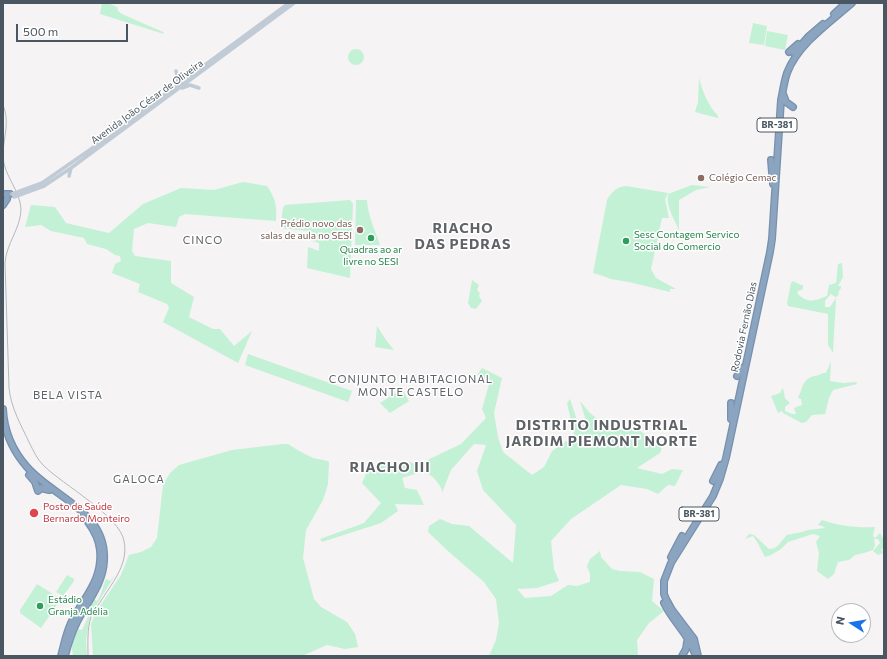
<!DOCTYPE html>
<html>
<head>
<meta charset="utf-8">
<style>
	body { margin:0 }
	#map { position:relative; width:887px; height:659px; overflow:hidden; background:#f5f3f3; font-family:Commissioner,sans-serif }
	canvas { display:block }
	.frame { position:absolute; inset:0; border:4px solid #4a5661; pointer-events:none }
	.north { position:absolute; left:831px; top:603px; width:40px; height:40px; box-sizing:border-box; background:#fff; border:1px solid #b7bbc0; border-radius:50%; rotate:282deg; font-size:11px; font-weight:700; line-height:16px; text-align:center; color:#4a5661 }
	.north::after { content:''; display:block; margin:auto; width:14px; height:18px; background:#1a73e8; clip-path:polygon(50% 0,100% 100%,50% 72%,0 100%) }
	.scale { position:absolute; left:16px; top:24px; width:112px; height:18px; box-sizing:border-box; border:2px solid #4a5661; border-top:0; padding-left:5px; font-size:12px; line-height:14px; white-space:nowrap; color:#4a5661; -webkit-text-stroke:3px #fff; paint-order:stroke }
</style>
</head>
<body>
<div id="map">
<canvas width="887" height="659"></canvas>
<div class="frame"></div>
<div class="north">N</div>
<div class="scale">500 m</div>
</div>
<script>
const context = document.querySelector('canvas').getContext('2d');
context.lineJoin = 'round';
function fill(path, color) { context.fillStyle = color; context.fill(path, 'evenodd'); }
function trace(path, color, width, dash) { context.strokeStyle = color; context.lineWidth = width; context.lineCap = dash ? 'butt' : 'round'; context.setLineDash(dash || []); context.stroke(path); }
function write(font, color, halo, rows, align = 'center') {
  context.font = font + ' Commissioner,sans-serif'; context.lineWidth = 3; context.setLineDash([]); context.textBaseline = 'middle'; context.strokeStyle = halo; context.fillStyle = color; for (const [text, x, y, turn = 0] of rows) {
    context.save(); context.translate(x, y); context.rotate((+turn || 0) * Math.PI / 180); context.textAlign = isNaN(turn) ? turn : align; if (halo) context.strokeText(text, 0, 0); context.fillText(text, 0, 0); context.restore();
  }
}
fill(new Path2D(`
	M102,3h6l9,4 1,4 4,3 41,18 1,2 -64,-20z
	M753,23l14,3 -3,19 -15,-2z
	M767,31l21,4 -3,15 -20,-4z
	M348 57a8 8 0 1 1 16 0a8 8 0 1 1-16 0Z
	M699,78c4,15 9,27 19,38v2l-23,-6 3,-10z
	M243,182l24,4c9,14 10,19 9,35l-91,-7 -6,3 -3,10 -28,-4 -14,6 -2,22 3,5 36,5v22l23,14 -5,20 24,12h7l14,17 18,-15 -14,32 -75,-41 6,-14 -2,-4 -29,-12 2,-8 -28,-11 3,-9 6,-3 -1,-5 -5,-1 -9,-6 -19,-5 -3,-6 -33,-7 -10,-6 -16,2 6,-22 24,2 11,16 43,10 34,-29 38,-16 33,2z
	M692,185l18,2 -14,3 -17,10v29l-8,16 7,-17c-5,-11 -12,-22 -10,-34z
	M626,186l42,7 -3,6 4,19h-7l-11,51 5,9 20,11h-6v3l-41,-10 -18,-3 -8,-3 -10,-3 14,-73c5,-9 10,-13 19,-14z
	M350,200l3,4 -3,74 -43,-10 1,-21 11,4v-8l-9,-3 -1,-9 -29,-3 3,-20 2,-3z
	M356,200h11c1,16 8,30 13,45h-25z
	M842,263l1,14 -5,9h3v2l-2,3 -1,5 -3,1 -4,-3 -6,7v6h5l6,-9 -3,55 -5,-8v-31l-40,-8 -1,-3 4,-20 2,-2 8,4h2v4l-5,2 -1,2c10,11 17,8 30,3l2,-11 7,-2 2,-19z
	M472,280l7,5 -2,5 3,3 -1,3 3,5 -6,8 -5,-1 -3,-5z
	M377,326l9,14 8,10 -19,-3z
	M248,354l104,37 -4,11 -103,-37z
	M831,361l-1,20 13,2 13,-1 1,2 -24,6 -4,8 -4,16 -13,1 -6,7 -4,1 -19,-10 -1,-2 -4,2 -7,-17 9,-3 3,-5 2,10 5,5 -5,4v4l7,3h4l-2,-6 8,-3 -1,-6 -3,-1c4,-8 4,-17 13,-21 5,-2 8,-1 12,-4h3z
	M482,368l20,10 -8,35 4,24 5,15 29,23 12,-8 8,-16 16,-11 5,3 1,-9 -7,-31 3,-4 9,27 8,-2 -7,-23 9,11 21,18h14l7,-8 6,-2 -2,7 12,9 12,4 4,5 -3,8 -23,15 25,6 10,-5 11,1 -8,16 -7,-1 -10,9 -11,-5 -26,-4 -50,34 -20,22 3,28 5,12 -22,7 -20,1 8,9 26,-2 17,-11 9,1 13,-4v-8l-3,-8 3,-7 10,-8 1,6 11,12 8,2 20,1 14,7 -2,22 12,10 -15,12 -12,17 1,16h-149l7,-16 3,-17 -3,-24 -12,-17 -35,-30 -21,-20 1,-6 11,-7 12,5 17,2 44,37 3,-38 -33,-35 -6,-19 9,-26 -12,-1 -23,26 -9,23c0,-5 -2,-7 -5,-11 -11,-15 -19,-8 -35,-4l3,10 12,2 7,15 -29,-1 3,7 -17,12 -59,19 -2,-3 44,-16 17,-20 -19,-20 4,-9 -2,-5 11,-4h19l4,-2 12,-1 7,3 44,-21 25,-26 -4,-9 8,-28 -13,-6z
	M402,389l7,12 -19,12 -10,-10z
	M283,444h5c8,5 16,10 25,14 5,2 11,1 16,4l-1,22 -5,16 -17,30 -3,28 11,41 7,8 26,15 8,12 3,13 -13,2 -18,-4 -25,11h-209l-2,-32 5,-12 25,-37 8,-20 12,-3 10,-5 6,-9 6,-53 7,-12 9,-8 53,-15z
	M822,520c17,6 35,8 53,7l-2,9 2,2 5,-5 4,7v10l-3,-2 2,5 -5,2 -5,-4 7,-8 -2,-4h-4l1,6 -2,5 -9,3 -9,2 -6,5 -11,2 -4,12 -6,5 -11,-8 2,-18 -3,-11 4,-6 -7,-2 -25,8 -7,7 -10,6 -6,2c-4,-7 -7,-15 -12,-21l-8,3 4,-5 5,1 15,14c9,0 12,-8 18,-14l15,-3 6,-2 17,-2 -3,-2 -4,-1z
	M67,575l7,4v2l-11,15 -7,-4z
	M115,575l-25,41 -4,24 1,16h-14l-2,-13 4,-14 7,1 6,-13 -3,-2 6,-10 -2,-2 3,-5 5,3c4,-5 6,-16 9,-22l4,2z
	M37,584l24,15 -20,29 -21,-15v-3z`), '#c3f1d5');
const highway = new Path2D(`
	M834,14l12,-11
	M789,52l9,-8
	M794,53l15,-17 14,-12
	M783,94l3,8 7,5
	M771,160l2,24
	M3,194h7
	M3,205l4,-6
	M737,376l5,-8
	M3,409c1,22 9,41 24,58 27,31 80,44 77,94 -1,23 -17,41 -27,61 -5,10 -9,22 -12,34
	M731,419v-16
	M29,475l6,7 3,9 3,-3 8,2
	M713,481l8,-16
	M671,557l11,-21
	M664,603c8,18 25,31 31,51
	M61,656c3,-11 5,-22 10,-33 12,-25 32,-42 29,-73 -1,-10 -6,-20 -12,-28
	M682,656l4,-7 1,-7
	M698,656l-4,-17 -22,-29 -6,-11 -2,-5v-13l7,-18 42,-67 7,-17 6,-21 44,-206 2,-13 9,-139c2,-9 3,-18 6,-27 11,-29 42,-50 65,-70`);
trace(highway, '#7690ad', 8);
trace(new Path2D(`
	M176,71l2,8 -1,6
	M182,88l8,-3 9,3
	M69,176l2,-8
	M42,183l49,-34 198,-146
	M44,186l27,-18 223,-165`), '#c1cbd6', 3.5);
trace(highway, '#8ba5c1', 5.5);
trace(new Path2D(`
	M3,105c7,16 1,31 0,47
	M3,157c1,19 17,33 18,52 0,19 -15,35 -16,54l4,125c2,20 12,37 20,54 4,8 8,17 14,23 20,20 77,51 81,76 5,24 -13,43 -25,63 -3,4 -7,8 -8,13 -4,12 -3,26 -3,39`), '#b5b8bd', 1);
trace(new Path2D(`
	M12,194l30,-11
	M14,197l30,-11`), '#c1cbd6', 3.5);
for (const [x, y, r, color] of [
	[701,178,4,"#8d6e63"],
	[360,230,4,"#8d6e63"],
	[371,238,4,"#2e9e5b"],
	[626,241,4,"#2e9e5b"],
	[34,513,5,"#e0444e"],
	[40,606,4,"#2e9e5b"]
]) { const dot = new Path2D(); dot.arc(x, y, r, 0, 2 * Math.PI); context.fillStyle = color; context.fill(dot); trace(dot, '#fff', 1.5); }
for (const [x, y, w] of [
	[777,125,40],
	[699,514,40]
]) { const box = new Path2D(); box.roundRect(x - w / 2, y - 7, w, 14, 3); context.fillStyle = '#fff'; context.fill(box); trace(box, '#4a5661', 1); }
write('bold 9px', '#4a5661', null, [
	["BR-381",777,125],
	["BR-381",699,514]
]);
write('10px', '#4a5661', '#fff', [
	["Avenida João César de Oliveira",147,102,-36],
	["Rodovia Fernão Dias",744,327,-78]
]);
write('10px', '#785e54', '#fff', [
	["Colégio Cemac",709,178],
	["Prédio novo das",352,224,"right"],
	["salas de aula no SESI",352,236,"right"]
], 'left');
write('10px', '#27864d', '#fff', [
	["Sesc Contagem Servico",634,235],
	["Social do Comercio",634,247],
	["Quadras ao ar",371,250,"center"],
	["livre no SESI",371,262,"center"],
	["Estádio",48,600],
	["Granja Adélia",48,612]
], 'left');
write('10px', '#be3a42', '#fff', [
	["Posto de Saúde",43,507],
	["Bernardo Monteiro",43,519]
], 'left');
context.letterSpacing = '1px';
write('11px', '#5f6368', '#fff', [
	["CINCO",203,240],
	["CONJUNTO HABITACIONAL",411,379],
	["MONTE CASTELO",411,392],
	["BELA VISTA",68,395],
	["GALOCA",139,479]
]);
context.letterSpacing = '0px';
context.letterSpacing = '1px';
write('bold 14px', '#5f6368', '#fff', [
	["RIACHO",463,228],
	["DAS PEDRAS",463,244],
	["DISTRITO INDUSTRIAL",602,425],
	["JARDIM PIEMONT NORTE",602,441],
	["RIACHO III",390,467]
]);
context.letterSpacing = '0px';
</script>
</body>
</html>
